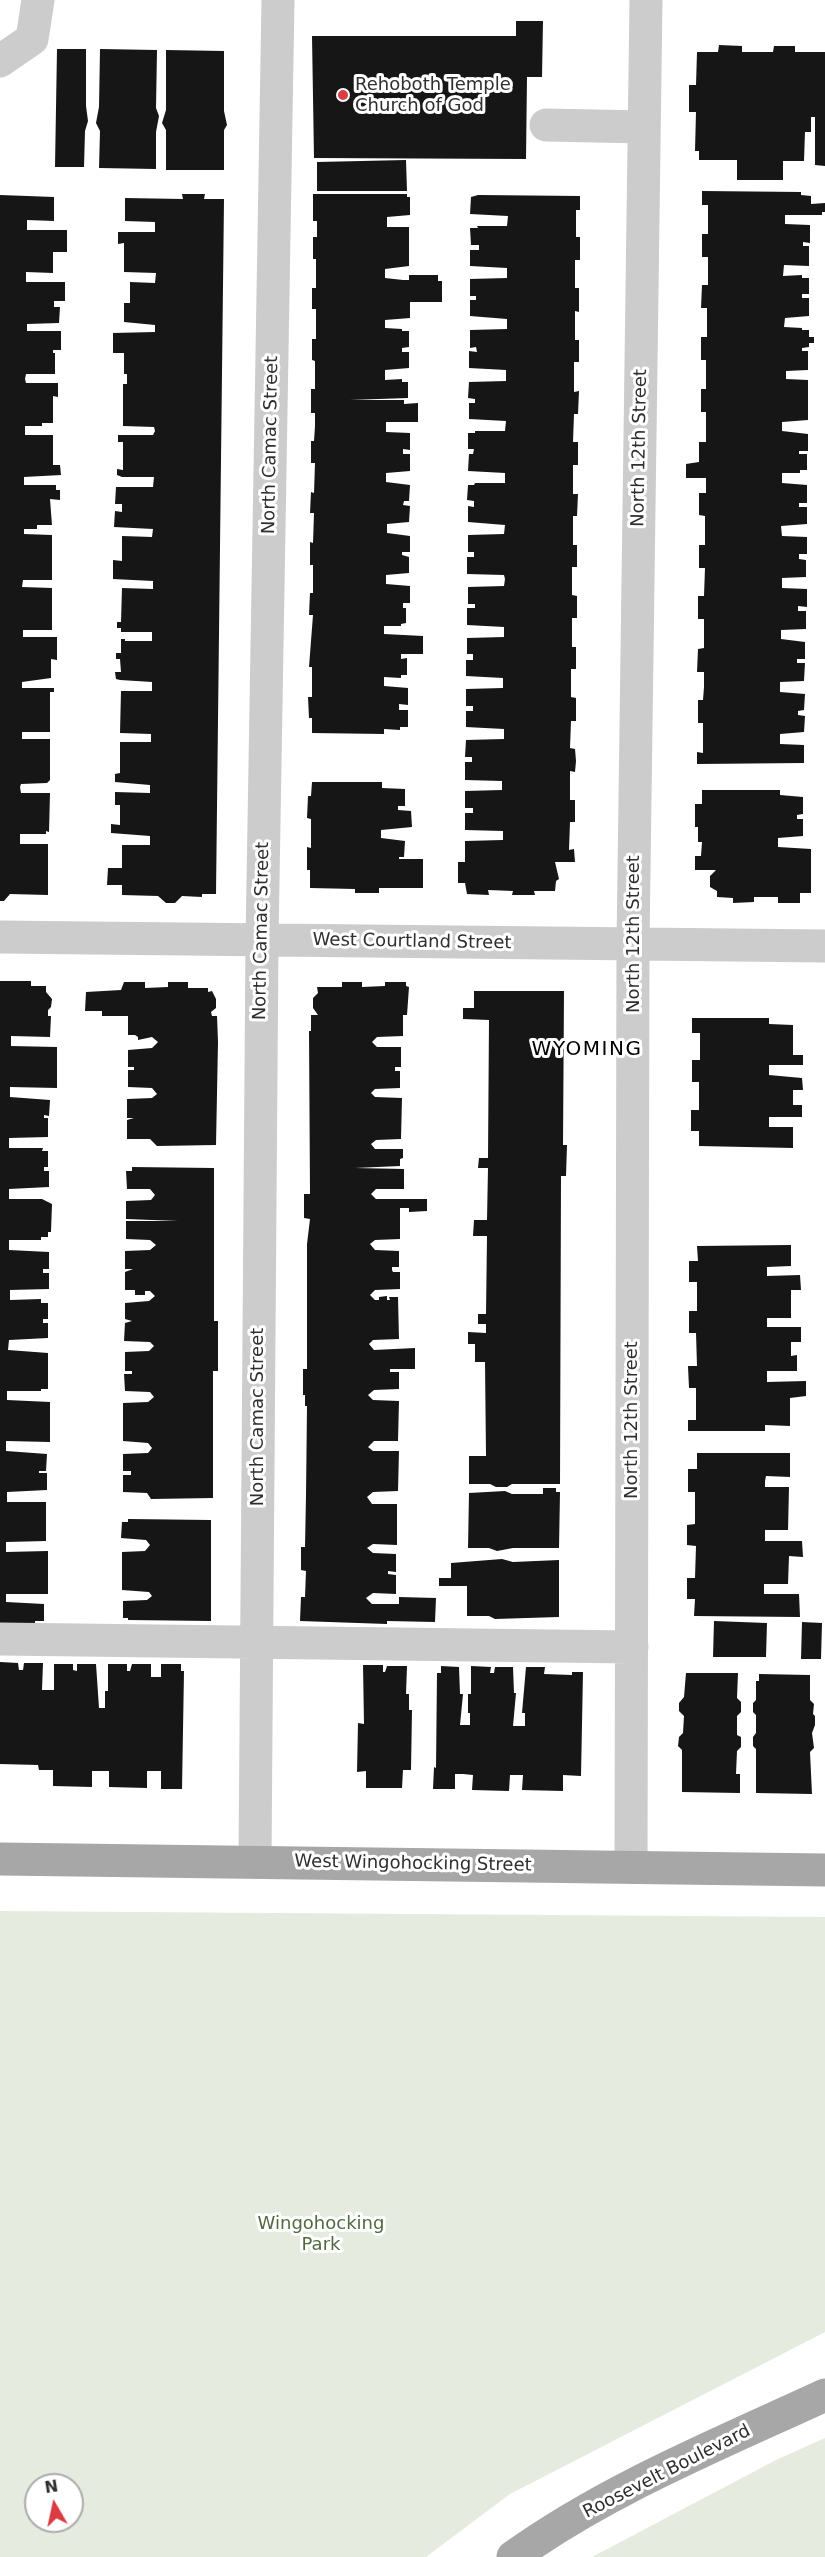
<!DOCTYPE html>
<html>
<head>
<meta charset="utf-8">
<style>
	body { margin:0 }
	#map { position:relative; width:825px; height:2557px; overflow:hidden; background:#fff; font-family:"DejaVu Sans",sans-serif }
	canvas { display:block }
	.north { position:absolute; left:24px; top:2473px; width:60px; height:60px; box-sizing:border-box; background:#fff; border:2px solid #acacac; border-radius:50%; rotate:351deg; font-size:16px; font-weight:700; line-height:24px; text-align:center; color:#2f2f2f }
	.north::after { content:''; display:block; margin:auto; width:21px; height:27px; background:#db3c43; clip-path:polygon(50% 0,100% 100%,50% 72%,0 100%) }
</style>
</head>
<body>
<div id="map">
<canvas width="825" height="2557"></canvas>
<div class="north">N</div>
</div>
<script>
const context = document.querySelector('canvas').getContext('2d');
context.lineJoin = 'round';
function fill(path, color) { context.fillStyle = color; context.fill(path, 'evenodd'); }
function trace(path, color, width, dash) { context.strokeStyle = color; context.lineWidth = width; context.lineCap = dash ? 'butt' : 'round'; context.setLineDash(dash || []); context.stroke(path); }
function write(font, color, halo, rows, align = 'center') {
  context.font = font + ' "DejaVu Sans",sans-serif'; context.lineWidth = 6; context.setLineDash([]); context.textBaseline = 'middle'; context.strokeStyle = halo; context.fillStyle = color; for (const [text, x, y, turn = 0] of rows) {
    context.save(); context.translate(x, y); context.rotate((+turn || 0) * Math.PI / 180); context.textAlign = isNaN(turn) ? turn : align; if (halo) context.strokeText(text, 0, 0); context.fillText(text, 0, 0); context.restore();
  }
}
fill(new Path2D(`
	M0,1911l825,6v415l-315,162 -84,63h-426zM36,2485h36v36h-36z
	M825,2438v119h-233l184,-97z`), '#e5ebde');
fill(new Path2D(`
	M516,21h27l-1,56h-15l-1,82 -212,-1 -2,-122h204z
	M719,45l23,1v6h31l1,-6h21v6h30v114l-10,-1v-48h-4v15h-6l-1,29h-21v19h-46v-20h-38v-9h-4l1,-39h-7v-27h7l1,-33h21z
	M57,49h29v57l2,15 -3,10 -1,36h-29z
	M100,49l57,1 -1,58 3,8 -3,16v37l-57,-1 1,-37 -4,-8 3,-16z
	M166,50l58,1v60l3,14 -3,5v40h-58v-40l-4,-7 4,-13z
	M406,160l1,31h-90v-29z
	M702,191l99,1v3l10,1v8l14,-1v9h-3v3h-37v9l25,1v18l-7,-1v4h6v20l-25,-1 -1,11 19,-1v3h7v16h-7v4h7v18l-24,2 -1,9 18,1v2h7v7h5v6h-5v4l-7,1v3h6v19l-22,1v8l22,1v40l-26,2v9l26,3v17h-9v3h8v16h-7v3h-18v10l25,2v18h-8v4h8v17l-26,2 1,10 25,1v17h-8v5l7,1v17l-24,1v10l25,1v18l-9,-1v5h8v18l-25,1v9l24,3v17h-8v4h8l-1,18 -24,1v10l25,2 -1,16 -6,1v4l7,1 -1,16 -24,2v10l24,1v18l-107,1v-12l6,1v-30h-5v-23h5l1,-13v-15h-7l1,-23 6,-1v-29h-6v-23h6l1,-28h-6v-23h6v-29l-6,-1v-22h7v-15h-20v-14l13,-2v-20h7v-30h-5v-23h5v-29h-5v-23h6v-29h-6l1,-23h6v-28h-6v-23h6v-29h-6z
	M182,194h23l-1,5h20l-8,695h-14v3l-20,-1 -7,7h-9l-8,-7 -36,-1v-10h-15l1,-17h14v-23h28v-9l-39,-3v-9l9,1v-20h-5v-13l35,1v-8l-35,-3v-8l5,-1v-31h31v-8l-31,-1 1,-42h31v-9l-32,-2 -4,-1 -1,-7h6l-1,-13h-4v-6h5v-14h4v2h27v-9h-31v-4h-4v-6h4l1,-34 31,1v-8l-40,-2v-19l9,1v-25l30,1 1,-8 -39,-2 1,-16 7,1v-8h-7l1,-17h37l1,-10h-32l-5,-2v-6l6,1v-28h-5v-7h35l2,-4 -1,-4 -31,-1v-42h4v-10h-3v-21h-11v-20l42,-1v-7l-31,-3v-19h6v-21l25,1 1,-10 -32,-1v-29l-6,1v-12h37v-10l-30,-1v-23l58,1z
	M313,194h94v3h3v18l-23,2v10h22v39l-24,3v9l18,2h6v-5h29v6h4v21h-32v16l-25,2v8l17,1v2h7v16l-7,1v4h7v16l-24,2v10l17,-1v3h6v16l-58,2h54v4l14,-1v19h-32v10l24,1v17l-7,-1v5h7v17l-24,2v9l24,3 -1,16h-5l-1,4 7,1 -1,16 -22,2v9l23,3v16h-8v3l7,2v16l-23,2v9l24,2v17h-7v5h3v15l-5,1v2h-17v8l39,2v18h-22v5l6,-1v17h-6v3l-17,-1v9l24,2v17l-9,-1v6h9v17h-8v3l-16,-1v5l-72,-1v-15h-3l-1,-21h4v-30h-3l4,-52h-4l1,-22h3v-28h-3v-23l3,1 1,-30h-4l1,-21 3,1 1,-30h-4v-22h3l1,-15v-13h-4v-24h4v-28l-3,-1v-21h4v-30h-4v-21h4v-29h-3v-22h4v-16h-4z
	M0,195l54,2v24l-27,-1v10h40v22h-14v21l-27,-1v10h39v19h-11v6h6l-1,16 -32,1v7h34v19h-8v3h2v21h-29l-1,5 1,4h32v14l-5,-1v27h-11v3h-17v9h28v30h7l1,10 -37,2v8h32v5h4v10l-10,-1 2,26h-15v4h-13v5l28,1v45h-29l-1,7 30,1v42h-29v7h34v23l-6,-1v19l-29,4v6h32v4h-4v40h-28v7h28v41l-3,3 -26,1 -1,3 1,6h29l-1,39 -3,-1v3h-26v10h28v51l-38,-1 -6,7h-4z
	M478,195l102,1v14h-4v27h4v23h-5v28h4v24l-4,-1v29h4v22h-5v30l5,-1 -1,23h-4l-1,28h5v23h-5v29h5l-1,22h-4v29h4v22h-5v28l5,1v22h-5v29h4v22h-5v28l5,1v23h-5l-1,27 5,1 1,12 -1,11 -5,-1v29h5v22h-5l-1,28 5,-1 1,13h-20l4,17 -3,2 -1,10h-21l1,4h-23l1,-4 -25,-1 1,5 -22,-1 -2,-11h-7v-21h7v-21l38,-1v-9l-38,-1v-17h8v-5h-8v-17l37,-1v-9l-37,-1v-18h7v-5h-7l1,-17 38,-1v-10l-38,-2v-16h7v-5h-7v-17l37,-1v-10l-37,-2v-16h7v-6h-6v-16l37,-1v-10l-37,-2v-17h8v-4h-7v-17l36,-1 1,-7 -1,-4 -37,-1v-17h7v-5h-6v-17l36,-1 1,-9 -37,-3v-16l6,1v-6l-7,-1 1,-15h6l1,-2h30v-10l-37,-2 1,-17h4l1,-5h-6v-16h7v-2h30l1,-10 -37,-2v-16h6v-4l-7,-1 1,-16 37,-1v-11l-37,-2v-17l8,1 -1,-5 -6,1v-18l37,-1v-10l-37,-3v-16h6v-4h-6v-17l37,-1v-10l-37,-2v-16h9v-5h-8l-1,-17h8l-1,-2h30l1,-10 -38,-2 1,-17z
	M312,782h70v6l23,1v17h-7v4l13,1 1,16 -31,3v8l24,3 -1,16h-5v2h24v29h-44v5h-24v-4l-45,-1v-18h-3v-23l4,1v-29l-4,-1 1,-22h3z
	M702,790h78v5l23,2v17l-6,1v4h6v17l-25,2v9l33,2v44h-11v10h-22v-6h-24v5l-21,1v-5l-16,-1v-6l-7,-4v-11l6,-6h-21v-14h6l1,-14h-4v-15h-3v-23h7z
	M0,981h31v5h15v6l6,7 -1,8 -3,3v6h3l-1,21 -39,-1v10l46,1v41l-47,-1v10l40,3 -1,16 -5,-1v3h4v19l-39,1v10h34l-1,3h6v16h-4v4h5v16l-40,2v10h33l10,5 -1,28h-3v5h-7v3h-32v10l40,2v17h-6v4h6v16l-39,1v10l31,-1v4h7v16h-5v4h5v15l-39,2 -1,10 40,3v36h-7v2h-34v9l43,2v40l-44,-1v10l41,3 -1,17h-7v2h8v17l-40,2v10h39v39l-40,1v10l42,-1v43h-42v8l38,2v17h-9v2h-35z
	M124,982h21v6l23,-1v-5h20v6h20v4l4,-1 4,8v9l-5,4 1,4h5l1,26 -2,103 -59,1 -7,-7h-23v-19l7,-2h-7v-19l25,-1 5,-4 -5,-6 -24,-1v-17h6v-3h-6v-17l24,-2 6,-6 -6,-5 -14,3v-3l-3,-2h-7v-19h-26v-5h-17l1,-19 35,-2z
	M342,982h20v5l23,-1v-4h21v4l3,1 -2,28h-4v21l-26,1 -5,5 5,5h24v20h-6v4h5v17l-25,1 -4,4 4,4 27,1 -1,41 -25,1 -5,4 4,5h28v9l-3,1v7l-45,2 49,1v20h-28l-5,5 5,5h51v12l-18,1v-4h-9v31l-25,1 -5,4 5,6 24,1v16h-7v3l1,2h7v17l-25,1 -5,5 5,5h4v-3l8,-1v4h3l-1,-3h9l1,42 -26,1 -4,4 5,6 41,-2v21h-25v3h9v17l-25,1 -6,5 5,5 26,1 -1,40h-24l-6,6 5,4h26l-1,40 -25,1 -6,5 5,7h25v41l-24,-1 -6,4 6,5 23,1v18l-8,-1v3l8,1v19l-23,-1 -7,5 6,6h27v-7l37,1 -1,24 -48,-1v3l-87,-3 1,-24h4l1,-26 -5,-1v-23h4l1,-51 1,-90h-2v-11h-2v-26h4v-125l3,-25 -6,-1v-24h6l-1,-163h2v-16h7l-5,-7v-10l5,-5 -1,-6h25z
	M474,991h90l-1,154h4l-1,31h-5l-1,308h-48l-5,3h-11l-6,-3h-21v-28h17l-1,-94h-10v-18h-7v-12l18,1v-9h-8v-10h8l1,-78h-14l1,-16h13l1,-52h-10l1,-10h9l1,-138 -26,-1v-11h11z
	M692,1018h77v6l24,1v30h10v10h-34v10l33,3 1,12h-10v15h9v12h-33v10h24v21l-94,-2v-15h-8v-21h8v-28h-7v-22h8v-27h-8z
	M132,1167l82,1v153h4v50h-5v127l-62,1 -4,-6 -24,-1v-17h8v-4h-8v-17l25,-1 4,-5 -4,-5 -25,-2v-38l25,-1 6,-5 -4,-5 -25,-1 -1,-17h8v-3h-7v-19l24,-1 5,-5 -4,-4 -26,-1 1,-18 7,-2 -7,-2v-16l24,-2 6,-5 -5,-5h-5v4h-10v-5h-10v-18l8,-3h-8v-18l25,-1 6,-5 -6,-5 -24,-1v-18h52l-52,-2v-18l25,-1 4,-5 -5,-6h-23l-1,-18h6z
	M791,1245v21l-24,1v9l33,-1 1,15h-10v28h-24v9h34v15h-10v14l6,-1v16h-30v11l39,-1v15l-16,2v28l-25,-1v6h-77v-11h8v-32h-7l-1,-22h9l-1,-33h-7v-22h8v-29h-8v-21h9l-1,-15z
	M697,1453h93v24l-24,-1 -1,5v6h24l-1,43h-23v11h37l1,16 -14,-1 -1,28h-24v10h35l1,23 -106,-1 1,-17h-8v-21h8l1,-32 -9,-1v-20l8,-1v-32h-7v-23h9z
	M543,1488h13v4h4l-1,56h-46l-16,3 -8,-3h-21l1,-55 36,-2 7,3h31z
	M128,1519l83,1v101l-83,-1v-2h-5v-17l24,-1 5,-4 -3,-4 -27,-2v-38l23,-1 5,-6 -4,-5 -25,-2 1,-16h6z
	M502,1559l11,3 46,-2v57l-64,2 -6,-3h-22v-30h-28v-8h12v-15z
	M714,1621l53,2 -1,34h-53z
	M802,1622l20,1 -1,36h-20z
	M0,1662l18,1 1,7h4l1,-7h19l-1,27h12v-26h19v6l4,1v-7h19l3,44h6v-17h3v-27h19v7h3l2,-7h19v13h10v-13h20v7h3l-2,118h-21v-18h-14v17l-38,-1v-16h-17v16l-39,-1v-16h-14l-1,-5 -38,-1z
	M363,1665h20v7h2l2,-6h20l-1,28h3v16h3l-1,60h-8l-1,18h-36v-17l-9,1 1,-49 6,1z
	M441,1666l18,1 1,27h3l-3,31h10v-12h-2v-19h3v-28l20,1 -1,6h4l1,-6h18l1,26h2l-3,33h12v-13h-3l4,-46h19l-1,7 28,1v-3h11l-2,104 -18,-1v16l-41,-1 1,-15h-13l-1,16 -37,-1 1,-15 -10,-1h-8v15h-22l1,-22 2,1 1,-95h4z
	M686,1673h52l-1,25 4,4v10l-4,4v19l4,2v10l-4,4 -1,23h4v19l-58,-1v-42l-4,-4 1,-9 4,-4 1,-17 -5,-5v-8l5,-6z
	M759,1674l51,1v25l4,4 -1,10 2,2v9l-3,8 2,15 -4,4 2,42 -56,-1v-44l-3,-3v-9l3,-4v-18l-3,-3v-9l3,-3v-19h3z`), '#161616');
trace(new Path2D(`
	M0,61l32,-22 6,-39
	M546,125l98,2
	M0,937l825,9
	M0,1639l632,8
	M255,1861l7,-921 16,-940
	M631,1867l2,-923 13,-944`), '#ccc', 33);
trace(new Path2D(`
	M0,1859l825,11
	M513,2557c95,-68 206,-113 312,-162`), '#a7a7a7', 33);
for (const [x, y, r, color] of [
	[343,95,6,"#db3c43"]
]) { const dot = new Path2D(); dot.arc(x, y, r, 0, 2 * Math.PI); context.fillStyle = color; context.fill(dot); trace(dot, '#fff', 2); }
write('18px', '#2f2f2f', '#fff', [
	["Rehoboth Temple",355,85],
	["Church of God",355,106]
], 'left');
write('18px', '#2f2f2f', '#fff', [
	["North Camac Street",271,445,-89],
	["North 12th Street",640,448,-89],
	["North Camac Street",262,931,-89],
	["North 12th Street",634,934,-90],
	["West Courtland Street",412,942,1],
	["North Camac Street",258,1417,-90],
	["North 12th Street",632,1420,-90],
	["West Wingohocking Street",413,1864,1],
	["Roosevelt Boulevard",667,2472,-27]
]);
write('18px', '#51693f', '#fff', [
	["Wingohocking",321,2224],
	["Park",321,2245]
]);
context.letterSpacing = '1.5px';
write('20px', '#000', '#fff', [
	["WYOMING",587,1050]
]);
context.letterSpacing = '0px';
</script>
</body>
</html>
